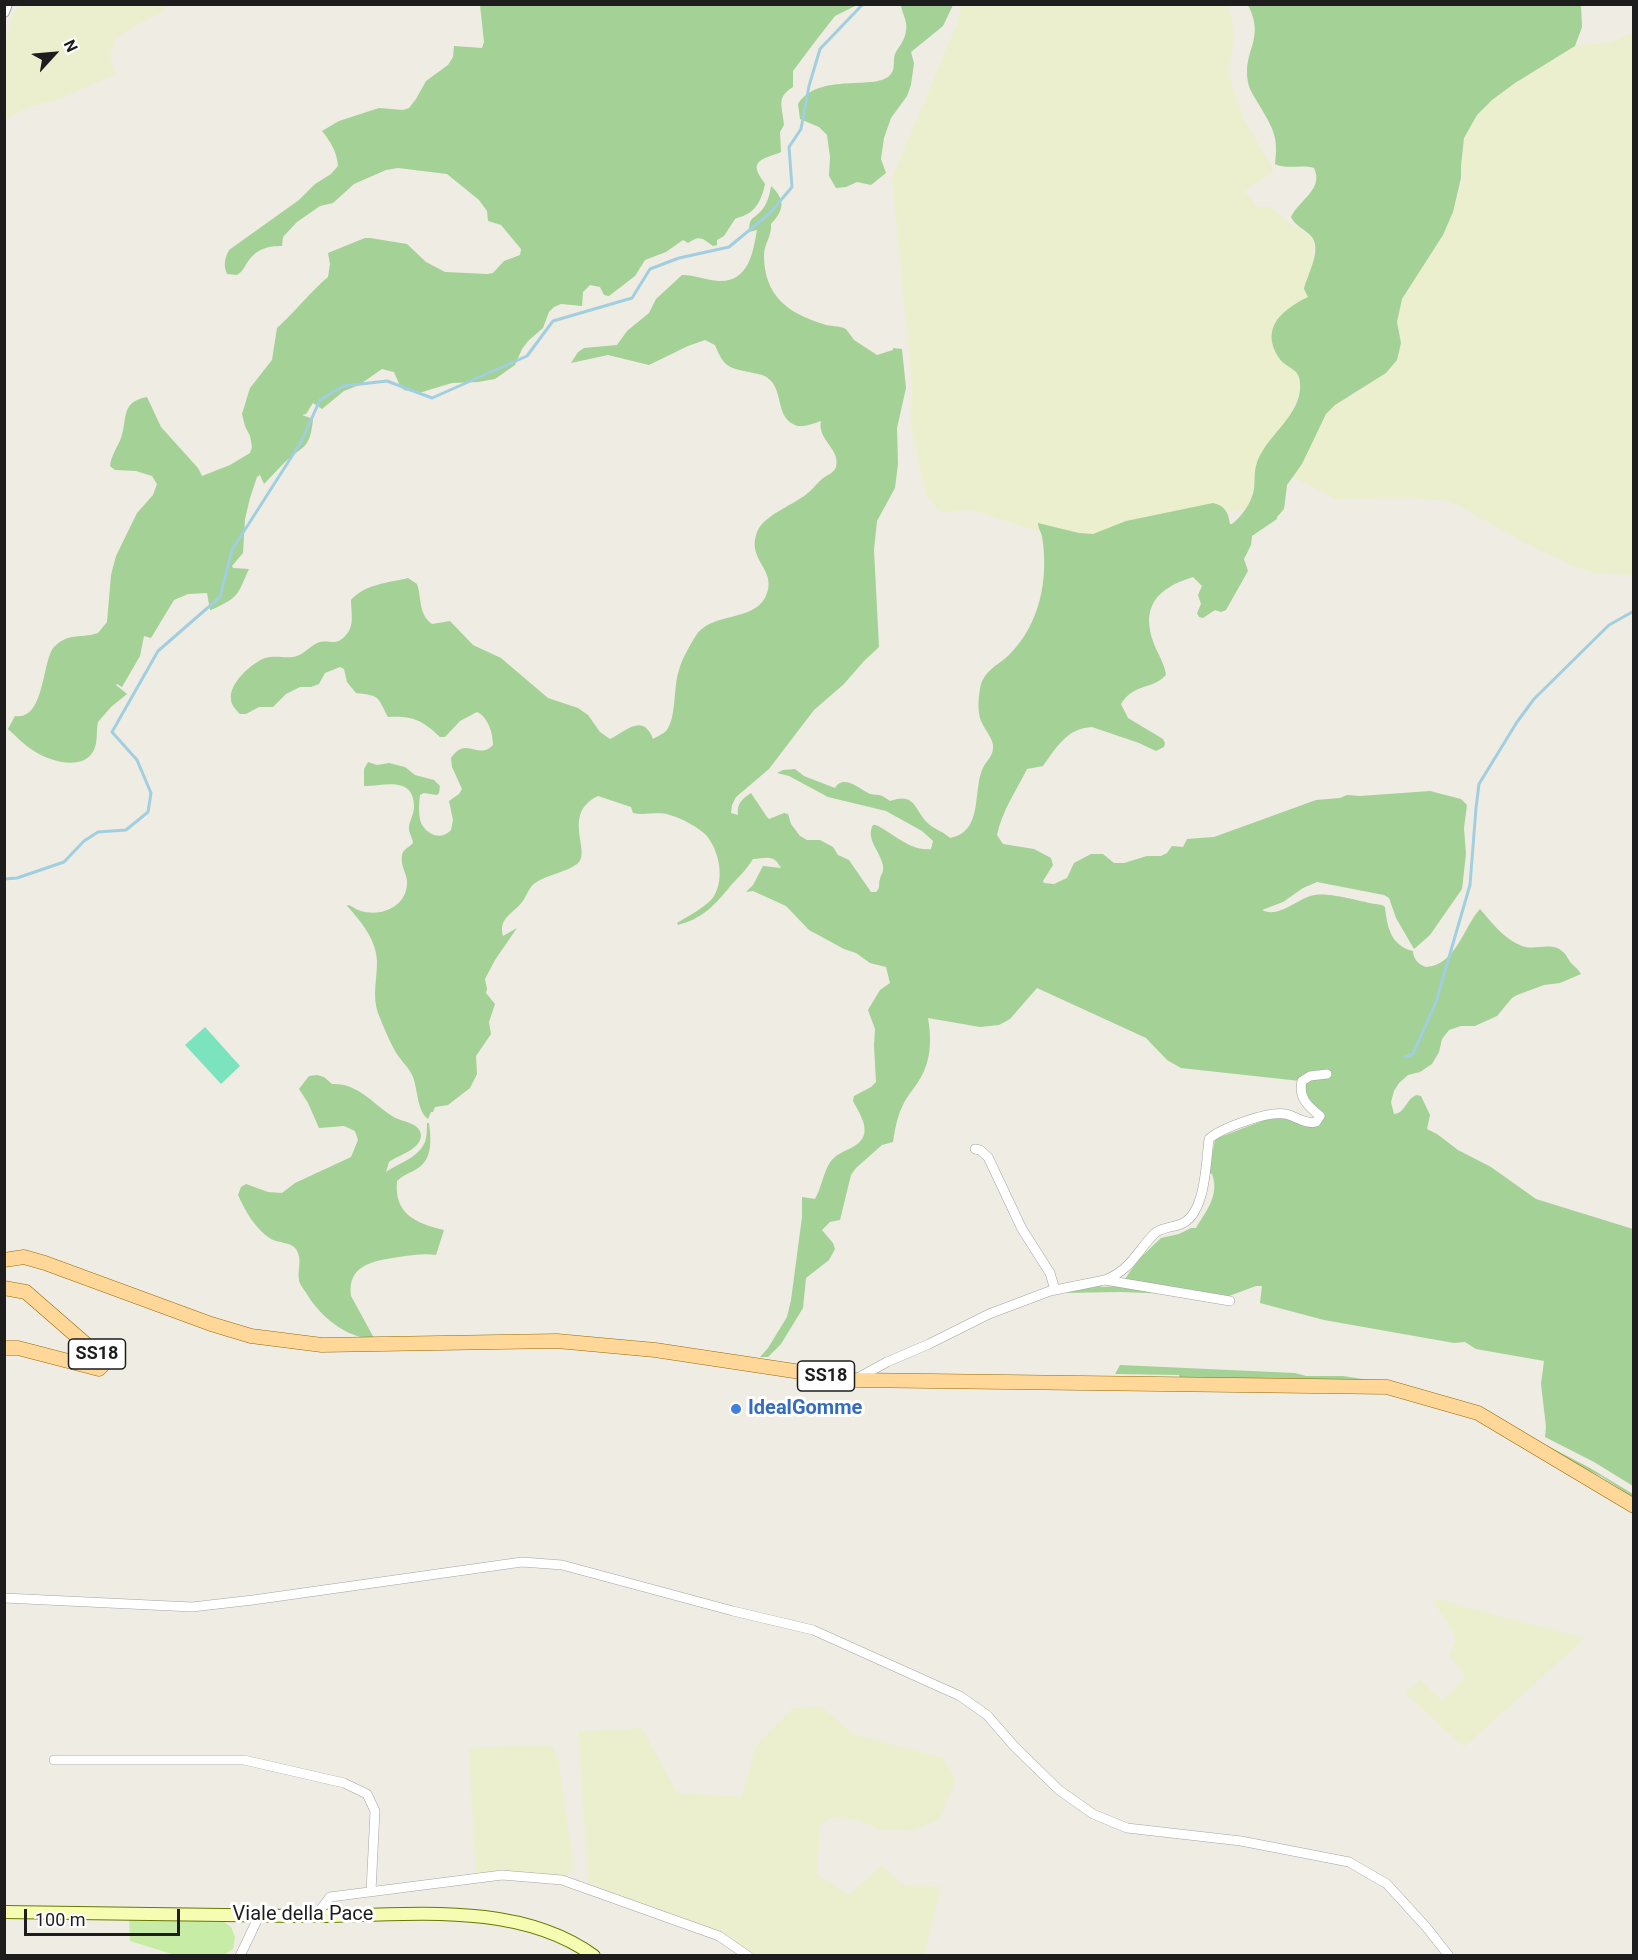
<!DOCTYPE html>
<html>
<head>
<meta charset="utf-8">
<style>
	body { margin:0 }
	#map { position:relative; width:1638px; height:1960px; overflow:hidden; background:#efece3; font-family:Roboto,sans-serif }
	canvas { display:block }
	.frame { position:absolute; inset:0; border:6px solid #1d1d1d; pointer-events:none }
	.north { position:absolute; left:24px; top:24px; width:60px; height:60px; -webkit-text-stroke:4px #fff; paint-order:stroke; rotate:64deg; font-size:16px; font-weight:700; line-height:24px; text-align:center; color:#1d1d1d }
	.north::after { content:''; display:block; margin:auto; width:21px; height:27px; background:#1d1d1d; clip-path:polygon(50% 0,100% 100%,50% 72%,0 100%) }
	.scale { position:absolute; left:24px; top:1909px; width:156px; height:27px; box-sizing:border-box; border:3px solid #1d1d1d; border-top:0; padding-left:8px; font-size:18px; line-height:21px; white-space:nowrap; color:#1d1d1d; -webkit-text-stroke:4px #fff; paint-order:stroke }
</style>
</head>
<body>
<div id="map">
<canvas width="1638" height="1960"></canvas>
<div class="frame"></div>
<div class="north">N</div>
<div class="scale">100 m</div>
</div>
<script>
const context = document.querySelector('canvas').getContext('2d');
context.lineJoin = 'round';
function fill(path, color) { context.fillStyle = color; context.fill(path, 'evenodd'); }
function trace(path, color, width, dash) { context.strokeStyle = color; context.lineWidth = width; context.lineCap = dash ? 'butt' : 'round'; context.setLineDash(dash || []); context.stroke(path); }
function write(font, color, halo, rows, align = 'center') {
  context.font = font + ' Roboto,sans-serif'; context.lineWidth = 6; context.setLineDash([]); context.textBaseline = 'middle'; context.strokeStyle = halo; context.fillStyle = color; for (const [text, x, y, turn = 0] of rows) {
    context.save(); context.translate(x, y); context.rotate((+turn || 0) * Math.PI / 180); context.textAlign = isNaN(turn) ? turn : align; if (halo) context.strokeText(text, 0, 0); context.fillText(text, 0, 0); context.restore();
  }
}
fill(new Path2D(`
	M20,5v-1l146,1v4l-50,28 -6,20 5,17 -53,24 -33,9 -24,12v-75l8,-29z
	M961,5h268l5,30 -6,39 16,45 30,52 -30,20 13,16h14l17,15 23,14 3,8 -1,18 -7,18 2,17 -15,7 -1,63 5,6 2,7v14l-8,19 -35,52 -2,26 -8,18 -18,3 -7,-7 -114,28 -50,4 -85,-27 -31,2 -15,-17 -15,-70 1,-40 -20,-207 65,-154z
	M1633,32v543l-39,-2 -18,-6 -58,-28 -67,-38 -43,-3 -72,1 -43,-22 33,-63 9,-9 28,-16 38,-46 -4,-21 5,-23 41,-64 21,-57 -3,-12 3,-28 13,-23 15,-15 23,-17 60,-37 37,-4z
	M1439,1599l28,9 118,30 -121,109 -59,-54 15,-13 22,21 24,-24 -17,-22 7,-14 -5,-14 -17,-24z
	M822,1707l30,27 91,24 13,22 -17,40 -26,10 -34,-1 -20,-9 -25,-3 -14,7 -3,50 32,21 33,-30 21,20 38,2 -17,68h-176l-29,-19 -130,-47 -11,-157 64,-4 35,65 65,4 14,-51 37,-38z
	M538,1745l15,2 5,11 16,110 -12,12 -86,-2 -7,-130z`), '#ebefcd');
fill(new Path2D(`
	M129,1918l91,1 11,8 4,10 -2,12 -9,6h-49l-45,-14z`), '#c6eca6');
fill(new Path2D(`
	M480,5h377l-22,11 -18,23 -24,32v16c-18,11 -10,20 -9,38l-4,7 1,20c-7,4 -27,6 -24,18 1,5 6,10 8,14 -2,11 -8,27 -20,31 -3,2 -6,2 -10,4l-11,17 -7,4v5l-4,1c-10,-7 -13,-12 -25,-3l-5,-3 -17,12 -21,8 -10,16 -26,20 -5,-1 -4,-8 -10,-2 -7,7 -1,14 -21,-2 -7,3 -5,5 -6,16 -15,13 -6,8 -7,16 -20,14 -17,3 -26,1 -33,10 -15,-3 -4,-4 -6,-14 -12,-3 -23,16 -15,6 -22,18 -9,-6 -7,11 -4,1 11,4c-3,30 -9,26 -28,43 -7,7 -14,15 -21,22l-4,-9 -3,2 -7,21 -5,21 -2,34 -11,13 1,2 16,1c-12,26 -9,28 -38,41h-1l-3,-17 -19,1 -14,6 -23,38 -7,-2 -4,20 -18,31 -5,-3 -1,1 11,9 -16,13 -13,15c-2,10 0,19 -4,28 -11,22 -45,11 -60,1 -10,-6 -18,-15 -26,-22l7,-13c30,5 27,-56 39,-69 15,-15 26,-8 44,-14l9,-11 4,-47 5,-19 21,-43 16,-18 4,-11 -5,-8 -16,-5 -21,-1 -5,-4c1,-10 7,-18 11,-28 7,-20 -1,-36 26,-41l14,30 37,41 4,8 28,-11 20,-12 2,-6 -2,-11 -5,-10 -3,-12 8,-26 22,-28 5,-32c18,-16 34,-37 51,-51l2,-13 -2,-11 37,-15h5l37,6 19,18 19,10 42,2 6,-1 11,-12 16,-6 1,-6 -20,-24 -13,-4 -1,-10 -8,-11 -32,-26 -49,-6 -12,2 -32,14 -21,19 -13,3 -23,16 -14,15 -1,9c-15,0 -26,3 -35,17 -3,5 -5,9 -10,12l-10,-1c-4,-9 -2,-16 2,-24l70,-50 16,-16 16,-10 7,-8c-1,-14 -7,-24 -16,-35l17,-10 40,-13 24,2 6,-2 7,-9 10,-18 22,-16 5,-8 1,-11 28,2 2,-6z
	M901,5h52l-10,21 -32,26 3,11 -3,22 -4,11 -16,22 -7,20 -3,21 5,14 -15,12 -14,-3 -11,5 -10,1 -7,-12 1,-19 -3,-22 -8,-8 -19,-8 -2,-15c21,-33 80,-12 93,-30 5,-6 1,-16 5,-22 4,-7 9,-12 10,-21 2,-10 -4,-17 -5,-26z
	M1248,5h333l1,22 -7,19 -60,37 -23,17 -15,15 -13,23 -3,28v12l-8,34 -10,23 -41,64 -5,23 4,21 -4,17 -11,13 -51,32 -9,9 -24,50 -15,21 -3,24 -7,8v2l-25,17 -1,9 -7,14 4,12 -22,39 -5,2 -6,-2 -12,8 -4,-1 -2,-4 4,-9 -3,-9 4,-9 -9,-9c-36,11 -53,30 -39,67 4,10 11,21 12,31 -14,15 -32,8 -45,29l7,14 35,21 2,4 -1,4 -8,4 -17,-8 -47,-16c-25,1 -36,21 -49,39l-16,3c-11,22 -25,42 -30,66l6,9 31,5 17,9 2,7 -10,16 1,2 10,1 13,-6 7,-15 17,-9h12l11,9h10l23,-7h14l6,-3 5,-7 11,1 4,-8 27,-2 102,-37 24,-2 7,-3 13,1 70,-5 31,8 6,6 -3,23 2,26 -4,35 -32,46 -16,14 -18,-31 -7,-20 -5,-3 -67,-13 -14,6 -20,14 -21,8c18,9 36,-13 53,-15 16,-3 49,8 67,10l3,2c2,20 6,39 28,44 0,8 6,14 13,16 30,-2 37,-39 54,-58 12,14 24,30 42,37 14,5 30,-5 41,6 4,3 5,8 9,12 3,3 6,5 9,10l-21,9 -16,2 -27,10 -5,3 -15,18 -22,10h-14l-12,4 -7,9 -3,13 -7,12 -12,8 -12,3 -9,8 -5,8 -3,11 3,12c12,-1 12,-16 23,-19l4,1 9,19 -3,14 10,5 21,16 33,17 45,32 97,30v257l-39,-24 -49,-25 1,-10 -5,-43 3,-23 -68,-12 -11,-7 -11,1 -130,-23 -64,-17 2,-17h-6l-27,10 -109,-4 -59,1 30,-9 12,3 13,-1 9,-7 13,-19 23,-22 18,-4 12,-6h5c10,-17 24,-33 16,-54l-3,-1 6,-34 55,-21 47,2 -14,-18 -3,-21 -119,-13 -14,-8 -21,-22 -109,-50 -27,31 -11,6 -19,2 -52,-9c4,22 3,45 -10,64 -5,8 -11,14 -15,23 -6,12 -8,24 -10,37l-11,3 -26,23 -5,7 -11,45 -10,2 -8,8 11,13 2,6 -6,11 -23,18 -3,30 -22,36 -13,13h-8l8,-9 19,-31 4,-17 11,-83v-20l13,2c7,-12 8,-27 16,-38 6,-7 12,-9 20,-13 24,-12 11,-30 2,-47l1,-5 17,-9 5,-5 -2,-37 1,-16 -7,-19 12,-20 10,-7 -4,-16 -16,-4 -14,-10 -12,-4 -35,-19 -23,-24 -33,-15 -7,1 7,-7 10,-19 18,2c-7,-14 -15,-10 -28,-9 -7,12 -17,20 -25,30 -15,18 -27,30 -50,36l-1,-2c10,-6 32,-18 37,-27 11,-18 5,-46 -8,-61 -8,-8 -25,-17 -36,-20 -13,-4 -25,1 -37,-2l-2,-6 -33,-11c-38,18 -5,57 -21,68 -12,9 -29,10 -42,19 -7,5 -8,13 -13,19 -9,12 -24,16 -19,34l14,-8 -22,32 -10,19 2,10 -1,4 9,11 -6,18 2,12 -15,22 1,18 -7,14 -22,17 -13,2 -2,5h-2l-3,7c-11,-8 -10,-29 -15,-42 -4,-10 -13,-17 -18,-26 -7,-13 -12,-25 -17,-38 -6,-17 -1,-33 -1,-51 0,-21 -16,-41 -30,-56l2,-1c4,2 8,5 12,6 20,6 45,-4 46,-27 1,-9 -7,-18 -5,-28 0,-7 7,-8 11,-13 0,-4 -3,-8 -4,-13 -1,-7 5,-15 5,-23 0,-32 -30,-21 -50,-21v-17l4,-7 9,3 12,-2 16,4 10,8 19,5 6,6 -1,7 -2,2 -13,-2 -4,2c-1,7 -2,23 2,30 7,11 20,15 29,5l2,-10 -4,-19 10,-7 3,-5 -10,-22 -1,-9c16,-23 26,3 42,-13 0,-12 -5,-28 -16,-33l-17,9 -15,16h-5c-18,-17 -27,-21 -52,-20 -11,-20 -6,-21 -32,-24l-9,-11 -3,-13 -4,-2 -15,6 -6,11 -8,3h-11l-14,7 -13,13h-14l-13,7h-6c-4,-4 -9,-9 -9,-15 -2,-16 21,-36 34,-41 10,-3 18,0 28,-1 9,-1 16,-10 24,-14 12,-5 18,5 29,-8 9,-9 5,-24 5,-35 14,-16 37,-17 57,-22l9,6c5,14 1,30 15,40l18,-3 23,24 28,13 47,40 30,10 10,7 12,17 10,7c15,-7 33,-27 43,0 3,-2 8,-4 12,-7 12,-11 8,-46 14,-62 3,-11 10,-23 16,-33 14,-25 57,-15 70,-39 15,-29 -21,-37 -7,-68 8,-16 38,-26 51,-38 5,-4 8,-9 13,-13 5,-4 12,-6 14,-12 5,-18 -19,-27 -15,-46 -9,3 -20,8 -28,3 -17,-9 -10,-32 -23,-44 -4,-4 -7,-5 -12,-6 -26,-6 -33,-3 -43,-29l-10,-5 -17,6 -39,19 -41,-10 -37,8 7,-11 6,-4 33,-3 10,-14 22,-18 7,-14 26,-24c13,0 24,5 37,6 30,1 34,-29 38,-51l-8,2c0,-16 4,-12 12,-21 6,-6 9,-17 10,-25 15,14 13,24 0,38 1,12 -7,20 -7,31 0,41 24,58 59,69 8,3 15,1 23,5l8,11 23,15 16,-5v-2l9,1 4,39 -9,40 1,36 -3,24 -18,33 -3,29 5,97 -15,14 -20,23 -30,26 -45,59 -33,28 -4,8 -1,8 7,2c-2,-11 5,-17 13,-22l16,24 2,2 15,-6 4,1 3,10 9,12 7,4h13l13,7 5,8 11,5 22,32h5c5,-5 2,-7 4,-13 1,-5 4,-7 3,-13 -2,-14 -18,-27 -10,-41h3c17,8 35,27 55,24l2,-8 -11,-10 -36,-20 -58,-14 -39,-21 -12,-3 6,-3 12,-1 9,7 31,12c8,-14 24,0 33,5 9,4 9,-2 22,8 27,-10 24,11 40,24 6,5 14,7 20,13 33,-6 23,-45 32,-68 4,-10 12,-13 11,-25 -1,-7 -7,-14 -10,-20 -6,-10 -5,-25 -3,-36 3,-18 17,-23 29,-34 31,-31 40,-76 33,-119 -1,-4 -4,-8 -4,-13l41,10 14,1 33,-13 87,-18c12,3 15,9 17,21h2c10,-8 20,-22 22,-35 1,-7 0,-16 2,-23 7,-28 41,-46 44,-76 2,-24 -12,-19 -21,-32 -20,-30 4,-49 29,-61l-4,-8c3,-14 18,-38 8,-52 -7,-8 -16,-10 -21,-20 9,-18 33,-28 23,-49 -13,-4 -27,2 -39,-4 4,-29 -3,-37 -17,-61 -4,-7 -9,-14 -10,-21 -6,-32 18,-42 0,-77z
	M317,1075l7,2 8,7c26,-1 40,19 60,32 8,6 29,6 29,20 -1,14 -23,19 -32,26l-3,10c13,-9 32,-14 39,-30 2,-5 2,-13 2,-19h2c2,15 4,36 -11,45 -7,5 -14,6 -21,13 -3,33 18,42 47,49l-8,25c-12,-2 -25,0 -37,2 -25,4 -52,7 -48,39l23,42c-25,2 -53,-21 -66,-42 -3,-6 -8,-10 -9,-16 -2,-11 4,-20 -3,-31 -5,-7 -18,-6 -25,-10 -15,-9 -26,-28 -33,-44l3,-8 5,-3 22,8 14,1 13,-10 56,-26 7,-17 -3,-9 -11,-5 -25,2 -11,-25 -9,-14 10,-13z
	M1120,1365l175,8 11,3h37l45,7 52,12 85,39 65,34 43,26v3l-31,-20 -113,-56 -37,-18 -34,-9 -49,-9 -32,-3 -157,-2 -1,-5 -64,-1z`), '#a4d195');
fill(new Path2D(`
	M205,1027l35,39 -19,18 -36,-39z`), '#7ce3bf');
trace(new Path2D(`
	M4,879l13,-1 47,-16 20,-21 14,-9 28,-2 22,-18 3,-19 -14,-33 -25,-28 46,-81 62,-54 12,-47 69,-108 19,-42 23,-14 44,-5 45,17 95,-42 26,-35 79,-23 18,-29 29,-11 50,-11 41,-34 22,-26 -3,-40 12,-18 8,-43 11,-37 43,-45
	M1405,1057l8,-3 23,-52 34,-117 6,-77 3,-24 38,-62 17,-23 75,-74 25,-14`), '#a1cfdf', 3);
const minor = new Path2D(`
	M975,1149l5,1 8,7 34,72 28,44 5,17
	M1105,1280c27,-11 31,-28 50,-47 9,-7 21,-5 30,-11 21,-14 21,-60 24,-83 12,-11 59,-28 76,-25 11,2 21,11 31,8l4,-6c-12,-10 -22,-18 -18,-35l8,-5 17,-2
	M856,1379l31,-17 42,-18 60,-30 61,-23 55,-11 125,21
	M4,1598l188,9 61,-7 269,-38 40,3 171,46 80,19 147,66 27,19 27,31 45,44 34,24 34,14 114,13 108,21 38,22 40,44 22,28
	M54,1760h190l100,23 23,11 8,17 -4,80
	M315,1917l15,-20 172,-22 60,5 157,56 29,20
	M240,1956l19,-40`);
const tertiary = new Path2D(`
	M4,12l3,-8`);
const secondary = new Path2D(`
	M4,1912c98,1 195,3 292,4 95,2 216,-20 298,40`);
const primary = new Path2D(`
	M4,1260l20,-3 21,6 166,61 40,12 71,9 235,-4 98,9 199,30 533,7 91,26 156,93
	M4,1288l22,4 70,61 6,7v6l-3,3 -81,-21h-14`);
trace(minor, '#a4a4a4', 10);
trace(tertiary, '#a4a4a4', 12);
trace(secondary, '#677900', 14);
trace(primary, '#976b00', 15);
trace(minor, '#fff', 9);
trace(tertiary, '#fff', 10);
trace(secondary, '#f6fdb3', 12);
trace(primary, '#ffd798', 14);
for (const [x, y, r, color] of [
	[736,1409,6,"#3f7fe0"]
]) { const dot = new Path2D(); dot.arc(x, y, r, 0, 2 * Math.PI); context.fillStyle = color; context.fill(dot); trace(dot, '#fff', 2); }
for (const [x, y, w] of [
	[97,1354,57],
	[826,1376,57]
]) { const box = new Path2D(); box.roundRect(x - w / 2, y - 15, w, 30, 4.5); context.fillStyle = '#fff'; context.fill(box); trace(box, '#1d1d1d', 1.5); }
write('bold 18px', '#1d1d1d', null, [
	["SS18",97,1354],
	["SS18",826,1376]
]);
write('bold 20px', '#366cbe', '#fff', [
	["IdealGomme",748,1409]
], 'left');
write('20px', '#1d1d1d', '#fff', [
	["Viale della Pace",303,1915]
]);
</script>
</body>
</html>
